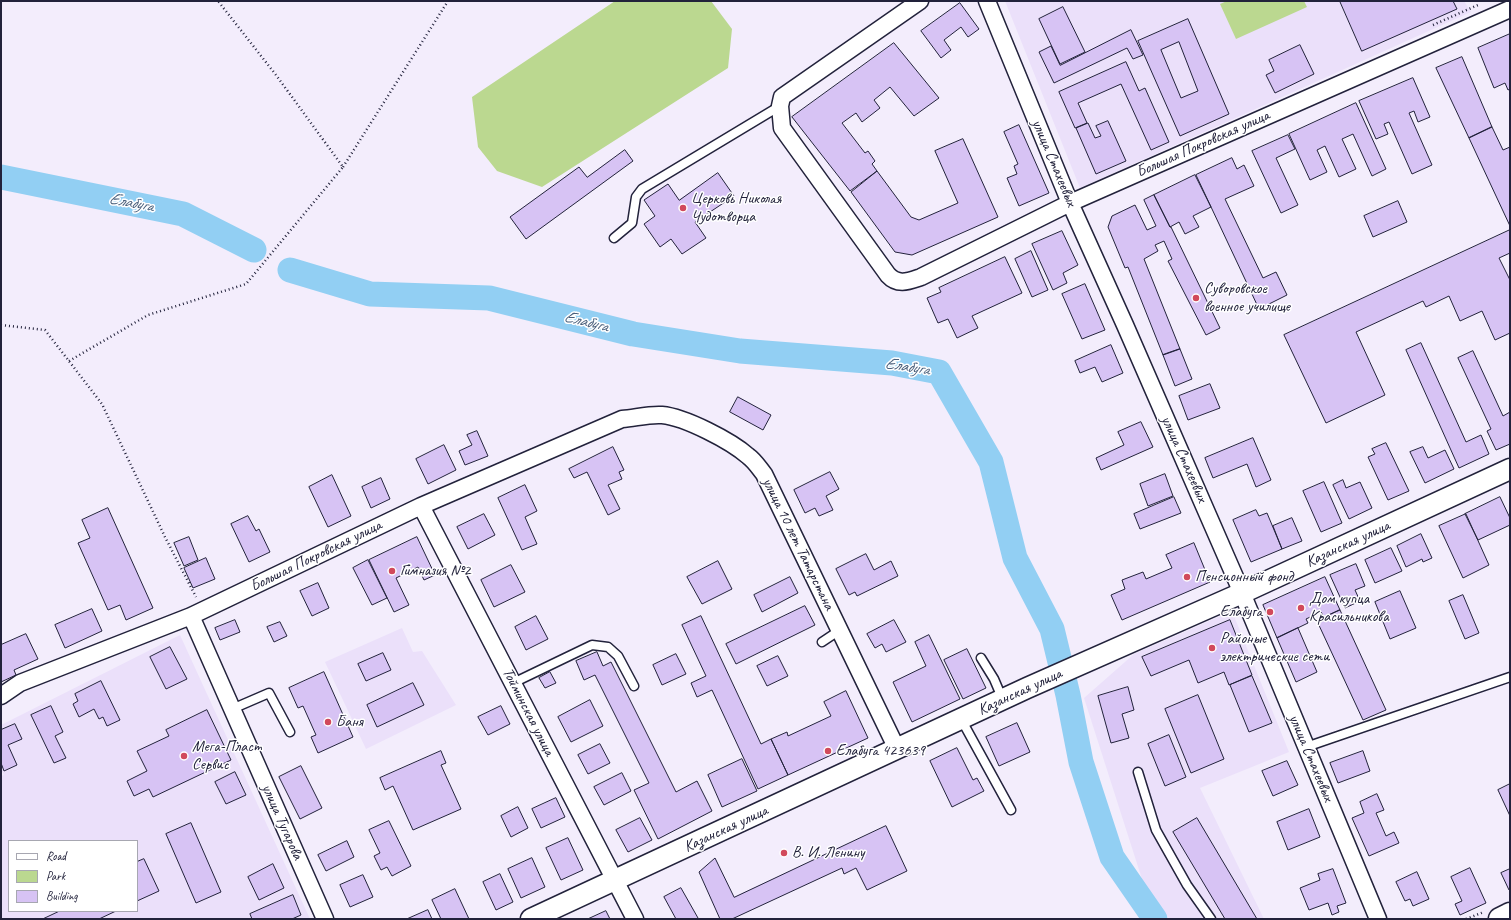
<!DOCTYPE html>
<html>
<head>
<meta charset="utf-8">
<style>
	body { margin:0 }
	#map { position:relative; width:1511px; height:920px; overflow:hidden; background:#f3edfc; font-family:Caveat,sans-serif }
	canvas { display:block }
	.frame { position:absolute; inset:0; border:2px solid #22223b; pointer-events:none }
	.legend { position:absolute; left:8px; top:840px; width:130px; height:72px; box-sizing:border-box; background:#fff; border:1px solid #a7a7b1; margin:0; padding:5px 7px; list-style:none; font-size:12px; color:#22223b }
	.legend li { display:flex; align-items:center; gap:8px; height:20px }
	.legend b { width:20px; border:1px solid #a7a7b1 }
</style>
</head>
<body>
<div id="map">
<canvas width="1511" height="920"></canvas>
<div class="frame"></div>
<ul class="legend">
<li><b style="height:5px;background:#fff"></b>Road</li>
<li><b style="height:11px;background:#bbd890"></b>Park</li>
<li><b style="height:11px;background:#d7c3f4"></b>Building</li>
</ul>
</div>
<script>
const context = document.querySelector('canvas').getContext('2d');
context.lineJoin = 'round';
function fill(path, color) { context.fillStyle = color; context.fill(path, 'evenodd'); }
function trace(path, color, width, dash) { context.strokeStyle = color; context.lineWidth = width; context.lineCap = dash ? 'butt' : 'round'; context.setLineDash(dash || []); context.stroke(path); }
function write(font, color, halo, rows, align = 'center') {
  context.font = font + ' Caveat,sans-serif'; context.lineWidth = 3; context.setLineDash([]); context.textBaseline = 'middle'; context.strokeStyle = halo; context.fillStyle = color; for (const [text, x, y, turn = 0] of rows) {
    context.save(); context.translate(x, y); context.rotate((+turn || 0) * Math.PI / 180); context.textAlign = isNaN(turn) ? turn : align; if (halo) context.strokeText(text, 0, 0); context.fillText(text, 0, 0); context.restore();
  }
}
fill(new Path2D(`
	M1005,1h459l7,11 -391,176z
	M1232,611l57,141 -89,36 64,131h-94l-21,-18 -65,-203 50,-44z
	M402,628l11,24 9,-1 34,54 -90,44 -41,-87z
	M180,635l130,284h-309v-143l3,-1 -3,-6v-44zM9,841h128v70h-128z`), '#ebe0fa');
fill(new Path2D(`
	M615,1h96l21,28 -4,39 -186,119 -45,-16 -19,-24 -6,-50z
	M1227,1h77l3,6 -71,32 -16,-35z`), '#bbd890');
trace(new Path2D(`
	M1,177l182,37 71,36
	M290,270l80,24 119,4 144,36 107,17 152,12 47,9 52,90 24,96 37,71 16,66 13,67 31,95 43,62`), '#92cff3', 25);
const building = new Path2D(`
	M1340,1h113l4,8 -95,42z
	M960,3l19,26 -11,8 -7,-10 -17,13 7,10 -10,8 -20,-27z
	M1063,7l22,45 -25,12 -21,-45z
	M1188,19l41,95 -49,22 -42,-95zM1179,42l19,49 -17,7 -20,-48z
	M1131,30l12,25 -10,4 -6,-11 -73,35 -15,-31 12,-6 9,19z
	M1510,34v55l-2,1 -3,-7 -11,5 -16,-40z
	M894,43l45,55 -25,18 -24,-29 -16,13 6,8 -18,14 -6,-9 -14,10 23,30 3,-2 7,10 -3,3 5,7 -27,20 -58,-74z
	M1300,45l14,29 -39,19 -9,-18 8,-4 -5,-11z
	M1462,57l30,70 -23,11 -33,-70z
	M1126,62l13,29 6,-3 24,54 -18,8 -30,-66 -43,19 9,20 -12,5 -16,-36z
	M1413,78l17,39 -12,5 -4,-11 -5,2 23,52 -20,9 -23,-52 -5,2 4,10 -12,5 -17,-38z
	M1356,103l30,66 -14,7 -19,-42 -11,5 14,30 -17,8 -14,-31 -8,4 10,22 -17,8 -21,-46z
	M1108,121l18,40 -30,13 -20,-46 12,-5 7,15 6,-2 -5,-10z
	M1019,125l30,68 -30,13 -12,-28 10,-4 -3,-8 4,-2 -14,-32z
	M1492,127l11,23 7,-3v79l-41,-88z
	M1288,135l7,14 -19,9 22,47 -17,8 -29,-62z
	M963,139l35,78 -86,38 -17,-3 -44,-60 26,-21 34,46 8,3 39,-17 -23,-52z
	M625,150l8,11 -107,78 -16,-22 69,-50 8,10z
	M1232,158l5,11 7,-4 10,21 -29,13 38,79 13,-6 11,23 -28,14 -63,-134z
	M718,173l16,23 -39,26 11,16 -24,16 -11,-15 -11,8 -16,-23 11,-8 -11,-16 24,-16 11,16z
	M1195,175l16,32 -18,9 6,11 -14,7 -6,-12 -9,5 -16,-32z
	M1154,195l16,32h1l49,101 -14,7 -38,-74 4,-2 -8,-18 -9,4 3,6 -14,8 36,90 -17,6 -35,-88 -3,1 -17,-41 4,-11 23,-11 12,25 9,-4 -12,-26z
	M1398,201l9,21 -34,15 -9,-21z
	M1510,230v23l-11,5 11,22v53l-15,7 -13,-29 -22,10 -11,-25 -23,11 -3,-6 -67,31 29,63 -59,28 -42,-88z
	M1062,231l16,34 -15,8 4,10 -14,7 -21,-46z
	M1031,251l17,39 -16,7 -17,-38z
	M1005,257l17,36 -50,23 6,12 -21,10 -9,-19 -10,4 -11,-25 14,-6 -2,-4z
	M1085,284l20,46 -23,9 -20,-45z
	M1421,343l45,99 15,-7 8,19 -30,14 -53,-118z
	M1111,345l12,28 -21,9 -7,-15 -15,6 -5,-12z
	M1180,349l12,30 -17,7 -12,-31z
	M1473,351l30,65 7,-4v32l-14,6 -9,-19 4,-2 -33,-71z
	M1210,384l10,24 -32,12 -9,-24z
	M738,397l33,18 -8,15 -33,-18z
	M1141,422l12,25 -52,23 -5,-12 28,-13 -6,-13z
	M477,431l11,25 -23,9 -6,-14 13,-6 -5,-10z
	M1253,438l18,42 -15,7 -9,-23 -34,14 -8,-20z
	M1386,443l23,48 -21,9 -20,-43 7,-3 -3,-5z
	M444,445l12,25 -28,14 -12,-25z
	M613,447l11,23 -5,2 3,7 -14,6 12,24 -12,6 -21,-43 -13,6 -5,-9z
	M1423,447l5,11 17,-8 9,19 -29,14 -15,-31z
	M830,472l9,17 -13,7 7,14 -14,6 -4,-8 -10,5 -11,-23z
	M1165,474l8,22 -25,10 -8,-22z
	M332,475l19,41 -23,11 -19,-40z
	M381,478l9,21 -19,9 -9,-21z
	M1343,480l3,8 14,-6 12,26 -23,11 -16,-34z
	M1324,482l18,41 -21,9 -18,-41z
	M525,485l12,26 -12,6 12,27 -15,6 -24,-52z
	M1174,497l7,16 -41,16 -6,-15z
	M1500,497l10,21v7l-32,15 -13,-26z
	M108,508l45,100 -27,12 -6,-15 -12,5 -30,-67 12,-5 -8,-18z
	M1256,510l3,6 8,-3 15,36 -31,13 -18,-42z
	M484,514l11,21 -27,14 -11,-22z
	M1466,514l23,51 -26,13 -24,-52z
	M248,516l8,15 3,-2 11,23 -21,10 -18,-38z
	M1292,518l10,23 -20,8 -9,-23z
	M1421,534l11,24 -9,4 -1,-3 -16,8 -9,-21z
	M189,537l9,23 -14,6 -10,-23z
	M417,537l18,38 -11,5 -6,-13 -22,11 13,27 -15,7 -25,-52z
	M1194,543l16,39 -88,38 -11,-25 14,-6 -3,-9 21,-8 3,7 26,-11 -6,-13z
	M1391,548l11,23 -27,12 -10,-23z
	M866,554l8,16 17,-9 7,15 -41,20 -2,-4 -6,3 -13,-26z
	M206,558l9,21 -22,9 -9,-20z
	M368,560l19,38 -15,7 -19,-37z
	M718,561l14,28 -30,15 -15,-27z
	M1356,564l9,22 -10,4 5,11 -15,7 -15,-33z
	M511,565l14,27 -31,15 -13,-27z
	M790,577l8,16 -36,19 -8,-17z
	M1325,577l15,33 -16,7 -3,-5 -15,7 2,4 -31,15 -14,-33z
	M318,583l11,25 -17,8 -12,-25z
	M1400,591l16,37 -26,11 -15,-37z
	M1463,595l16,38 -14,6 -16,-38z
	M805,606l10,19 -79,39 -10,-20z
	M92,609l10,22 -37,17 -10,-23z
	M1340,610l46,100 -23,10 -46,-99z
	M536,616l12,23 -22,11 -11,-23z
	M701,616l60,128 10,-5 17,36 -30,14 -46,-99 -15,7 -6,-14 15,-7 -24,-51z
	M235,620l5,12 -20,8 -5,-12z
	M894,620l12,22 -20,10 -4,-8 -7,4 -8,-14z
	M1230,620l22,55 -23,10 -5,-13 -26,11 -9,-23 -38,16 -9,-19z
	M280,622l7,14 -13,6 -7,-15z
	M1298,628l19,44 -21,10 -19,-44z
	M26,634l12,25 -24,11 2,5 -15,7v-37z
	M929,635l31,64 -48,23 -19,-40 33,-16 -11,-24z
	M170,647l17,32 -21,10 -16,-32z
	M967,649l19,39 -23,11 -19,-39z
	M597,652l6,14 8,-4 65,130 21,-11 15,30 -54,28 -24,-49 15,-7 -54,-108 -11,5 -8,-19z
	M383,653l8,17 -25,11 -8,-17z
	M676,654l10,20 -24,11 -9,-20z
	M778,656l10,20 -21,10 -10,-20z
	M324,672l29,65 -35,16 -7,-16 5,-2 -13,-29 -5,2 -9,-20z
	M550,672l6,11 -11,5 -6,-10z
	M1252,676l20,47 -23,9 -19,-47z
	M101,681l19,39 -13,6 -4,-9 -4,2 -5,-10 -15,8 -6,-13 5,-3 -3,-7z
	M413,683l11,22 -47,22 -10,-22z
	M1128,687l6,23 -12,4 7,24 -18,5 -13,-47z
	M846,691l22,47 -80,37 -17,-36 16,-7 1,4 43,-20 -7,-14z
	M1198,695l26,64 -33,14 -26,-64z
	M590,700l13,26 -32,16 -13,-25z
	M51,706l12,26 -8,4 11,22 -12,5 -23,-48z
	M501,706l9,18 -22,11 -10,-18z
	M207,710l24,50 -78,37 -4,-8 -15,7 -7,-15 20,-10 -10,-20 32,-15 -3,-6z
	M1017,723l13,29 -31,14 -13,-29z
	M15,724l7,15 -14,6 9,20 -13,6 -3,-8v-33z
	M1169,735l17,42 -21,9 -17,-42z
	M600,744l10,19 -22,11 -10,-19z
	M957,748l16,32 4,-2 7,13 -32,16 -22,-46z
	M441,751l5,12 -5,2 20,44 -48,21 -20,-44 -8,4 -5,-12z
	M1363,751l7,20 -32,12 -8,-20z
	M742,759l15,32 -35,16 -14,-32z
	M1287,761l11,24 -25,11 -11,-25z
	M301,766l21,42 -22,11 -21,-42z
	M235,772l11,23 -20,9 -11,-22z
	M622,773l9,18 -27,14 -10,-18z
	M1510,784v32l-12,-26z
	M1377,794l7,16 -8,3 10,23 8,-4 5,11 -30,13 -17,-38 12,-5 -4,-11z
	M556,798l9,19 -24,11 -9,-19z
	M518,807l10,21 -17,9 -10,-21z
	M1309,809l11,28 -32,13 -11,-28z
	M640,818l12,22 -24,12 -12,-22z
	M1197,818l60,101h-32l-52,-87z
	M389,821l22,45 -19,10 -5,-9 -6,3 -7,-14 6,-3 -11,-23z
	M191,823l30,69 -25,11 -30,-69z
	M886,826l21,45 -40,19 -11,-22 -12,6 -2,-6 -110,51h-12l-21,-47 16,-14 19,39z
	M568,838l15,32 -22,10 -15,-32z
	M347,841l7,16 -28,14 -8,-16z
	M532,858l13,29 -24,11 -13,-29z
	M144,859l15,32 -22,10v-39z
	M273,864l11,24 -25,12 -11,-23z
	M1470,868l16,35 -26,12 -5,-11 7,-3 -11,-24z
	M1333,869l13,34 -9,3 2,6 -7,3 -4,-12 -19,7 -9,-22 20,-8 -2,-6z
	M1510,869v20l-1,1 -8,-17z
	M1417,872l12,27 -16,7 -3,-7 -5,2 -9,-19z
	M500,874l13,28 -17,8 -13,-28z
	M363,875l10,22 -23,10 -10,-22z
	M681,888l17,30 -1,1h-21l-12,-22z
	M455,889l14,30h-28l-9,-19z
	M293,895l8,20 -9,4h-40l-2,-5z
	M428,910l4,9h-25z
	M60,911h56l-17,8h-56z
	M606,911l4,8h-22z`);
fill(building, '#d7c3f4');
trace(building, '#22223b', 1);
const service = new Path2D(`
	M614,238l18,-15 4,-26 6,-8 138,-83
	M822,642l18,-12
	M981,658l13,21 9,21
	M513,683l79,-38 16,2 10,9 16,30
	M232,709l37,-16 21,39
	M961,719l50,91
	M1306,747l204,-70
	M1138,772l18,58 31,55 24,34`);
const minor = new Path2D(`
	M920,1l-138,96 -2,9 2,22 106,147c10,11 21,6 33,2l149,-74 440,-194
	M987,1l83,202 55,122 117,268 136,326
	M421,506l214,413
	M191,616l134,303
	M1,696l19,-13 171,-67 230,-110 201,-87c13,-1 27,-5 40,-4 23,2 69,26 86,41 7,5 11,12 16,18l133,275`);
const tertiary = new Path2D(`
	M531,919l496,-231 215,-95 268,-124`);
const secondary = new Path2D(`
	M1500,919l10,-5`);
trace(service, '#22223b', 11);
trace(minor, '#22223b', 19);
trace(tertiary, '#22223b', 23);
trace(secondary, '#22223b', 25);
trace(new Path2D(`
	M1433,25l45,-20
	M343,167l105,-166
	M1,325l44,5 57,74 63,133 31,60
	M69,361l79,-46 98,-31 97,-117 -67,-92 -58,-74
	M1466,919l18,-7`), '#22223b', 2.5, [1, 3]);
trace(service, '#fff', 8);
trace(minor, '#fff', 16);
trace(tertiary, '#fff', 20);
trace(secondary, '#fff', 22);
for (const [x, y, r, color] of [
	[683,208,4,"#d1495b"],
	[1196,298,4,"#d1495b"],
	[392,571,4,"#d1495b"],
	[1187,577,4,"#d1495b"],
	[1301,608,4,"#d1495b"],
	[1270,612,4,"#d1495b"],
	[1212,648,4,"#d1495b"],
	[328,722,4,"#d1495b"],
	[828,751,4,"#d1495b"],
	[184,756,4,"#d1495b"],
	[784,853,4,"#d1495b"]
]) { const dot = new Path2D(); dot.arc(x, y, r, 0, 2 * Math.PI); context.fillStyle = color; context.fill(dot); trace(dot, '#fff', 1.5); }
write('16px', '#22223b', '#fff', [
	["Большая Покровская улица",1203,144,-24],
	["улица Стахеевых",1054,163,67],
	["улица Стахеевых",1184,459,66],
	["улица 10 лет Татарстана",798,544,64],
	["Казанская улица",1348,544,-25],
	["Большая Покровская улица",316,556,-26],
	["Казанская улица",1020,692,-25],
	["Тойминская улица",528,712,63],
	["улица Стахеевых",1311,758,67],
	["улица Тугарова",282,822,66],
	["Казанская улица",726,829,-25]
]);
write('16px', '#22223b', '#fff', [
	["Церковь Николая",691,199],
	["Чудотворца",691,217],
	["Суворовское",1204,289],
	["военное училище",1204,307],
	["Гимназия №2",400,571],
	["Пенсионный фонд",1195,577],
	["Дом купца",1309,599],
	["Красильникова",1309,617],
	["Елабуга",1262,612,"right"],
	["Районые",1220,639],
	["электрические сети",1220,657],
	["Баня",336,722],
	["Мега-Пласт",192,747],
	["Сервис",192,765],
	["Елабуга 423639",836,751],
	["В. И. Ленину",792,853]
], 'left');
write('italic 17px', '#495f7b', '#fff', [
	["Елабуга",131,203,11],
	["Елабуга",586,322,14],
	["Елабуга",907,367,9]
]);
</script>
</body>
</html>
